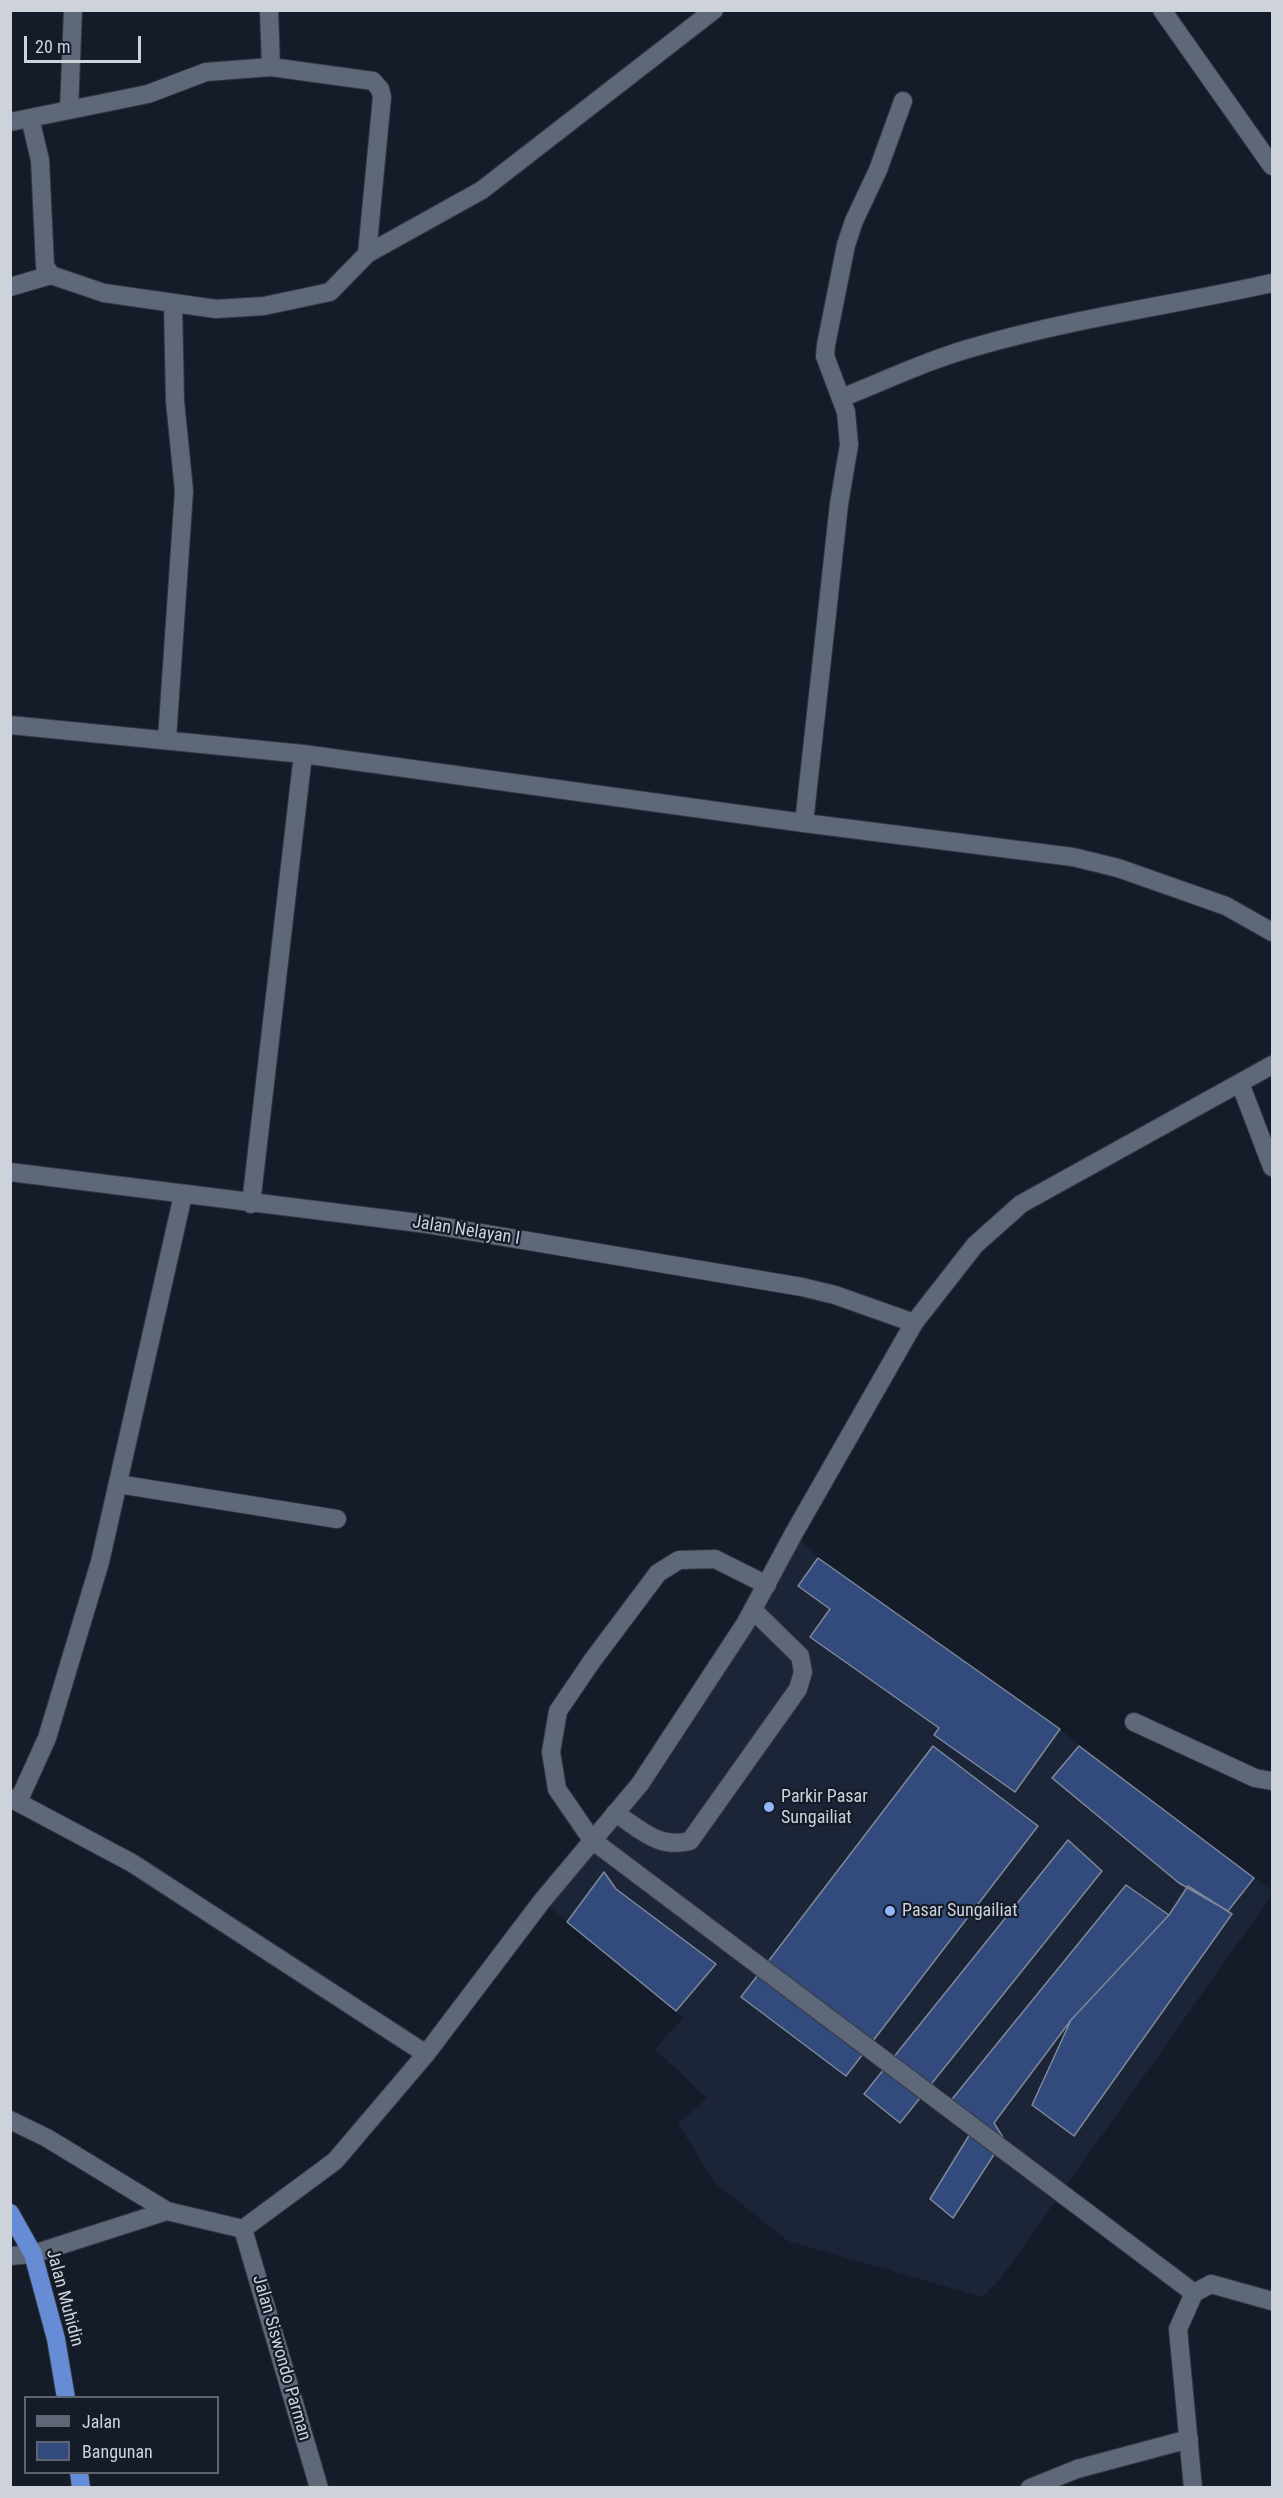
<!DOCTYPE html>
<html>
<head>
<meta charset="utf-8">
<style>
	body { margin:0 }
	#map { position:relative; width:1283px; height:2498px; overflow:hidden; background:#151c29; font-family:"Roboto Condensed",sans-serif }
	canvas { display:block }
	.frame { position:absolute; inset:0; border:12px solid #cdd2db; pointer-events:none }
	.legend { position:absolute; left:24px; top:2396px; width:195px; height:78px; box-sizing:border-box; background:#151c29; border:2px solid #5f6570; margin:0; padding:8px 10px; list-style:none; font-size:18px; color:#cdd2db }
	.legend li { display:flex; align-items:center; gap:12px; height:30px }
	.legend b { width:30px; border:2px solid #5f6570 }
	.scale { position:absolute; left:24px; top:36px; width:117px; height:27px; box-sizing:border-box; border:3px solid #cdd2db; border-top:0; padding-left:8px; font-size:18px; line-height:21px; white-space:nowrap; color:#cdd2db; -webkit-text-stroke:4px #151c29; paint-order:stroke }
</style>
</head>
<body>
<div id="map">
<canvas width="1283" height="2498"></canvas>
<div class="frame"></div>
<ul class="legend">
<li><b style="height:8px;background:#5f6878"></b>Jalan</li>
<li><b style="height:16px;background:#324b7c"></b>Bangunan</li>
</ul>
<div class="scale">20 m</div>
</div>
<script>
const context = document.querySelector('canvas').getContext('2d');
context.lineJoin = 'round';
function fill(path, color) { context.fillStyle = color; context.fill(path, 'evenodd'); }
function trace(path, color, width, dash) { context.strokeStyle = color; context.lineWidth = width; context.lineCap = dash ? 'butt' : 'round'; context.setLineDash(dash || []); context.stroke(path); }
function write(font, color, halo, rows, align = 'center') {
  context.font = font + ' "Roboto Condensed",sans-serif'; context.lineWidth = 4.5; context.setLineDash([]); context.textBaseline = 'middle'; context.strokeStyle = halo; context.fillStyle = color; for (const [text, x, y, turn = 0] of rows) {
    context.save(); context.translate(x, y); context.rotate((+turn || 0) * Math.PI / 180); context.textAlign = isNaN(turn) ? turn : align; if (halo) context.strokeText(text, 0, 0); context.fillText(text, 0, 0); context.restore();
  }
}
fill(new Path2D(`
	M794,1533l24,25 241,171 213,162v4l-271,383 -19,19 -194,-56 -73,-58 -37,-59 29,-26 -52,-49 28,-31 -141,-117 98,-117z`), '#1b2537');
const building = new Path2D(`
	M818,1558l242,171 -45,63 -81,-57 5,-7 -129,-91 20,-28 -32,-23z
	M933,1746l105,80 -192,250 -105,-79z
	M1079,1746l175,132 -26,33 -49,-28 -127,-105z
	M1068,1840l34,31 -202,252 -36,-29z
	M604,1872l12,17 100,75 -40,47 -109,-89z
	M1126,1885l43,30 -98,105 -77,103 10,16 -51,79 -23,-19 40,-65 -26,-25z
	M1188,1886l44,28 -158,222 -42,-31 39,-85 98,-105z`);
fill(building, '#324b7c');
trace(building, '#7e8899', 1.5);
const lane = new Path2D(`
	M767,1585l-52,-26 -36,1 -21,13 -66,88 -34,50 -7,41 6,37 35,51 602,453
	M615,1813c27,17 43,36 75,28l108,-152 5,-17 -3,-16 -47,-46`);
const street = new Path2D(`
	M269,10l2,57
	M1162,10l110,156
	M69,110l4,-100
	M30,118l10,42 5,106 6,9
	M10,122l138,-28 58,-22 65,-5 102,14 7,8 2,8 -15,157
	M10,287l41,-12 53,18 112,16 48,-3 66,-14 37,-38 115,-64 232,-180
	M841,398c46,-18 89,-39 137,-52 97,-28 196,-41 294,-63
	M10,725l293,29 501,69 269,34 45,11 108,38 46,26
	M167,739l17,-248 -9,-90 -2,-97
	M804,823l35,-319 10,-59 -3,-33 -21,-56 1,-11 20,-100 8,-24 24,-51 25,-69
	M1240,1083l32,84
	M10,1172l417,52 375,63 33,8 79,28
	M251,1204l52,-450
	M118,1484l219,35
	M1134,1722l121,56 17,3
	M10,1798l122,65 294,191
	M18,1802l29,-64 53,-176 83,-367
	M10,2120l37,18 120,73 76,18
	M243,2229l92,-68 91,-107 116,-153 98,-117 105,-160 49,-91 120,-210 61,-78 46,-41 251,-139
	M243,2229l76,259
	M10,2256l23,-2 134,-43
	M1030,2488l47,-19 112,-30
	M1193,2488l-15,-159 16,-36 17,-9 61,17`);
const highway = new Path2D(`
	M10,2213l23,41 23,85 10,59
	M79,2472l2,16`);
trace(lane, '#333741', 20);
trace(street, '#333741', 20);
trace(highway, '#333741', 20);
trace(lane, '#5f6878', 18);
trace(street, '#5f6878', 18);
trace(highway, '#668cd5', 18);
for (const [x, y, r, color] of [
	[769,1807,6,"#92b7fd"],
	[890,1911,6,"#92b7fd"]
]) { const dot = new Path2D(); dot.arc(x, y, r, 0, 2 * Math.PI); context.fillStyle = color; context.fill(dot); trace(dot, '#151c29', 2); }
write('18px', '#cdd2db', '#151c29', [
	["Jalan Nelayan I",466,1231,9],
	["Jalan Muhidin",64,2298,75],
	["Jalan Siswondo Parman",281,2358,74]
]);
write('18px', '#cdd2db', '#151c29', [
	["Parkir Pasar",781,1797],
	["Sungailiat",781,1818],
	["Pasar Sungailiat",902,1911]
], 'left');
</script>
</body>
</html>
